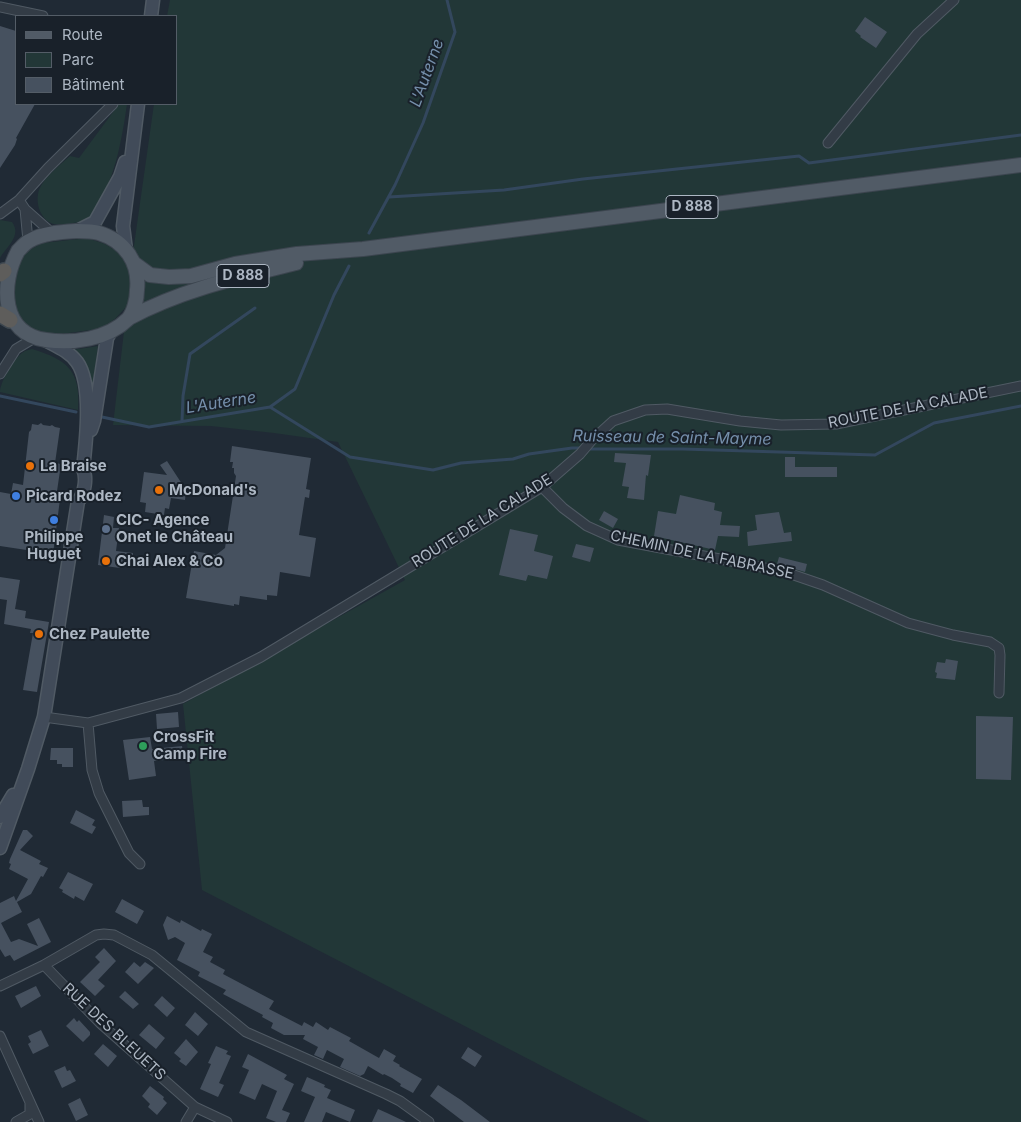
<!DOCTYPE html>
<html>
<head>
<meta charset="utf-8">
<style>
	body { margin:0 }
	#map { position:relative; width:1021px; height:1122px; overflow:hidden; background:#202a35; font-family:Inter,sans-serif }
	canvas { display:block }
	.legend { position:absolute; left:15px; top:15px; width:162px; height:90px; box-sizing:border-box; background:#19212a; border:1px solid #545d67; margin:0; padding:6px 9px; list-style:none; font-size:15px; color:#adb7c3 }
	.legend li { display:flex; align-items:center; gap:10px; height:25px }
	.legend b { width:25px; border:1px solid #545d67 }
</style>
</head>
<body>
<div id="map">
<canvas width="1021" height="1122"></canvas>
<ul class="legend">
<li><b style="height:6px;background:#515b66"></b>Route</li>
<li><b style="height:14px;background:#223737"></b>Parc</li>
<li><b style="height:14px;background:#46515f"></b>Bâtiment</li>
</ul>
</div>
<script>
const context = document.querySelector('canvas').getContext('2d');
context.lineJoin = 'round';
function fill(path, color) { context.fillStyle = color; context.fill(path, 'evenodd'); }
function trace(path, color, width, dash) { context.strokeStyle = color; context.lineWidth = width; context.lineCap = dash ? 'butt' : 'round'; context.setLineDash(dash || []); context.stroke(path); }
function write(font, color, halo, rows, align = 'center') {
  context.font = font + ' Inter,sans-serif'; context.lineWidth = 4; context.setLineDash([]); context.textBaseline = 'middle'; context.strokeStyle = halo; context.fillStyle = color; for (const [text, x, y, turn = 0] of rows) {
    context.save(); context.translate(x, y); context.rotate((+turn || 0) * Math.PI / 180); context.textAlign = isNaN(turn) ? turn : align; if (halo) context.strokeText(text, 0, 0); context.fillText(text, 0, 0); context.restore();
  }
}
fill(new Path2D(`
	M170,0h851v1122h-371l-448,-232 -19,-186 222,-124 -67,-138 -64,-9 -63,-7 -98,-1 14,-119 -12,13 -10,7 -7,3 -44,6 -13,-2 -14,-7 -11,-12 -7,-32 12,-24 10,-9 12,-6 44,-5 18,6 12,7 8,10 5,13 24,-170h22v-88h-9z
	M119,104h8c-5,34 -11,72 -30,102 -1,3 -3,8 -5,10 -7,6 -33,11 -41,7 -11,-5 -16,-21 -12,-33 5,-13 20,-24 31,-34l9,2z
	M0,220l12,2c10,14 -5,24 -12,36z
	M98,346l-5,37h-2l-2,-8 -17,-25z
	M32,349c36,11 49,22 46,61l-78,-18c0,-10 15,-36 25,-41 2,-1 5,-1 7,-2z`), '#223737');
trace(new Path2D(`
	M389,197l115,-7 79,-11 216,-23 10,7 212,-28
	M369,233l26,-48 28,-62 32,-91 -8,-32
	M0,396l76,16
	M270,407l80,50 83,13 28,-7 52,-4 16,-5 43,-6h10
	M102,417l47,10 121,-20 25,-18 39,-94 15,-29
	M182,421l1,-25 7,-42 65,-46
	M588,449h95l192,6 59,-32 87,-17`), '#33475d', 3);
fill(new Path2D(`
	M865,17l22,15 -11,16 -16,-11 1,-1 -6,-5z
	M0,26l16,5v73h19l-19,34 1,1 -2,6 -15,23z
	M41,423l2,2 7,1 2,-1 3,2 5,1 -5,35 6,1 -5,34 4,1 -7,55 -53,-8v-54l11,2 2,-11 10,2 6,-53 2,-2 1,-6 6,1z
	M232,446l79,12 -5,31 4,1 -1,8 -4,-1 -6,38 17,3 -6,39 -30,-5 -3,24 -10,-1v5l-27,-4 -1,9 -5,-1v2l-48,-8 8,-47 22,4 9,-7 11,-72 -2,-3v-5h-2l1,-6h-3z
	M615,453l36,2 -3,21 -2,-1 -2,25 -17,-2 2,-11 -7,-1 4,-23 -12,-1z
	M785,457h10v10h42v10h-52z
	M167,461l17,26 -3,2 5,1 -1,10 -14,-2 -2,11 -4,-1 -1,7 -19,-3 1,-9 -6,-1 4,-30 23,3 -7,-10z
	M680,495l35,8 -1,7 8,2 -2,13 20,1 -1,11 -21,-1 -3,14 -61,-14 4,-25 18,3z
	M604,511l14,8 -5,9 -14,-8z
	M779,512l5,21 7,-1 1,9 -44,5 -1,-14 10,-2 -2,-15z
	M104,515l10,2 -1,11h6l-3,23 17,2 -1,11 -11,-2 -1,6 -22,-3z
	M510,529l28,6 -4,16 19,5 -6,23 -19,-4 -2,6 -27,-6z
	M576,544l18,4 -4,14 -18,-5z
	M779,557l28,7 -2,8 -28,-8z
	M0,577l20,3 -5,29 11,2 -1,7 24,4 -12,70 -14,-2 10,-57h-3l1,-4 -27,-5 3,-24 -7,-1z
	M946,659l12,2 -3,19 -19,-2 1,-5 -2,-1 2,-10 8,1z
	M178,712l1,15 -22,2 -1,-15z
	M976,716l37,1 -2,63 -35,-1z
	M150,737l2,12 30,-3 2,12 -30,3 2,15 -27,4 -6,-40z
	M51,748h22v19h-11v-3h-5v-4h-7z
	M142,800l1,7h6v8l-26,2 -1,-16z
	M76,810l19,10 -3,5 4,2 -4,7 -22,-11z
	M23,830h4l6,6 -13,14 21,11 -2,3 9,4 -5,9 -2,-1 -10,18 -14,8 5,10 -21,11 10,19 8,-3 19,7 -11,-22 12,-6 12,24 -37,19 -4,-6 -5,2 -5,-8v-46l14,-7 2,5 12,-22 -19,-10 2,-5 -2,-1 1,-4z
	M68,872l25,12 -9,17 -9,-5 -1,3 -12,-7 1,-2 -4,-2z
	M122,899l22,12 -7,13 -22,-12z
	M167,916l13,7 1,-3 20,11 1,-2 10,5 -9,18 10,5 -3,5 15,8 -2,4 51,27 -5,8 33,17 2,-4 9,5 3,-5 12,8 2,-3 21,11 -2,3 30,17 5,-9 12,7 -3,5 7,4 -1,1 23,13 -9,14 -13,-7 1,-2 -9,-6 -8,-4 -1,1 -15,-9 -4,8 -4,2 -20,-9 4,-8 -17,-9 -4,9 -9,-4 4,-8 -15,-8 2,-4h-21l-13,-7 2,-5 -11,-6 1,-2 -40,-21 3,-4 -28,-14 2,-4 -23,-12 8,-17 -10,-6 -7,3 -5,-15z
	M104,948l12,13 -18,19 7,6 -10,10 -15,-14 20,-20 -5,-5z
	M134,962l6,5 5,-5 9,6 -16,16 -13,-12z
	M36,986l5,10 -20,12 -6,-12z
	M125,991l14,13 -6,5 -14,-12z
	M162,996l13,12 -8,9 -13,-12z
	M195,1012l13,12 -10,12 -13,-11z
	M74,1018l3,4 2,-2 11,12v3l-7,7 -17,-16z
	M149,1024l16,14 -9,11 -17,-14z
	M41,1030l8,16 -16,8 -5,-10 3,-2 -3,-6z
	M186,1039l12,13 -12,14 -7,-5 2,-2 -7,-6z
	M103,1044l14,12 -9,11 -14,-13z
	M216,1046l12,5 -2,3 5,2 -12,27 5,2 -6,12 -18,-8 11,-25 -3,-1z
	M468,1047l14,9 -7,11 -14,-9z
	M248,1054l39,21 -3,4 10,5 -12,26 8,3 -4,9h-10l-10,-4 11,-27 -15,-7 -7,16 -16,-7 10,-23 -7,-3z
	M65,1066l2,5 3,-1 6,11 -14,7 -8,-17z
	M307,1077l18,8 -1,2 7,3 -4,8 28,12 -5,12 -24,-10 -4,10h-18l11,-25 -14,-6z
	M438,1085l23,15 29,22h-26l-34,-26z
	M150,1086l14,11 -1,2 4,4 -10,12 -9,-8 2,-3 -8,-8z
	M80,1098l8,17 -12,6 -8,-17z
	M378,1109l9,4 19,9h-34z`), '#46515f');
const minor = new Path2D(`
	M0,7l43,9
	M828,143l89,-109 37,-34
	M25,209l-6,-9 29,-32 65,-64
	M0,214l19,-14
	M28,241l-3,-32 27,24
	M0,374l16,-25 20,-12
	M542,487l21,21 24,18 31,14 134,25 39,9 32,11 85,38 45,12 37,7 9,6 1,7 -1,38
	M44,717l44,6 93,-25 80,-41 281,-170 38,-33 12,-14 21,-19 32,-11 22,-1 73,12 41,4 55,-1 185,-38
	M88,723l4,47 7,23 30,60 11,11
	M44,965l52,-30 8,-1 10,1 38,20 94,77 140,62 14,7 29,21
	M0,986l44,-21 57,59 94,83 32,15
	M0,1036l39,86
	M16,1122l14,-8v-11
	M186,1122l9,-15`);
const secondary = new Path2D(`
	M151,16l2,-16
	M77,231l18,-9 25,-45 5,-15
	M126,250l-3,-24 15,-122
	M91,430l3,-9 13,-83 4,-7
	M0,817l13,-22
	M0,848l28,-79 16,-52 34,-216c7,-7 9,-24 5,-32 3,-27 10,-85 -6,-107 -8,-11 -21,-16 -32,-22`);
const primary = new Path2D(`
	M77,231c7,0 15,0 22,2 26,8 41,30 38,57 0,9 -3,22 -9,29 -20,20 -55,25 -82,21 -45,-6 -46,-56 -28,-89 3,-3 7,-8 11,-10 14,-8 32,-9 48,-10z
	M135,264l15,11 19,2 22,-1 44,-12 62,-10 66,-5 658,-84
	M129,318c52,-28 110,-41 167,-55`);
const trunk = new Path2D(`
	M0,274l4,-3
	M0,314l10,6`);
trace(minor, '#505a64', 11);
trace(secondary, '#505a64', 15);
trace(primary, '#3c454f', 16);
trace(trunk, '#3d4750', 18);
trace(minor, '#333c46', 9);
trace(secondary, '#414b59', 12);
trace(primary, '#515b66', 14);
trace(trunk, '#5e5d5b', 15);
for (const [x, y, r, color] of [
	[30,466,5,"#e8710a"],
	[159,490,5,"#e8710a"],
	[16,496,5,"#3f7fe0"],
	[54,520,5,"#3f7fe0"],
	[106,529,5,"#5c6f8a"],
	[106,561,5,"#e8710a"],
	[39,634,5,"#e8710a"],
	[143,746,5,"#2e9e5b"]
]) { const dot = new Path2D(); dot.arc(x, y, r, 0, 2 * Math.PI); context.fillStyle = color; context.fill(dot); trace(dot, '#19212a', 2); }
for (const [x, y, w] of [
	[692,207,52],
	[243,276,52]
]) { const box = new Path2D(); box.roundRect(x - w / 2, y - 11.5, w, 23, 4); context.fillStyle = '#19212a'; context.fill(box); trace(box, '#adb7c3', 1); }
write('bold 14px', '#adb7c3', null, [
	["D 888",692,207],
	["D 888",243,276]
]);
write('15px', '#adb7c3', '#19212a', [
	["ROUTE DE LA CALADE",908,408,-11],
	["ROUTE DE LA CALADE",482,521,-32],
	["CHEMIN DE LA FABRASSE",702,555,12],
	["RUE DES BLEUETS",114,1032,43]
]);
write('bold 15px', '#adb7c3', '#19212a', [
	["La Braise",40,466],
	["McDonald's",169,490],
	["Picard Rodez",26,496],
	["CIC- Agence",116,520],
	["Onet le Château",116,537],
	["Philippe",54,537,"center"],
	["Huguet",54,554,"center"],
	["Chai Alex & Co",116,561],
	["Chez Paulette",49,634],
	["CrossFit",153,737],
	["Camp Fire",153,754]
], 'left');
write('italic 16px', '#758fab', '#19212a', [
	["L'Auterne",427,73,-70],
	["L'Auterne",221,403,-9],
	["Ruisseau de Saint-Mayme",672,438,1]
]);
</script>
</body>
</html>
